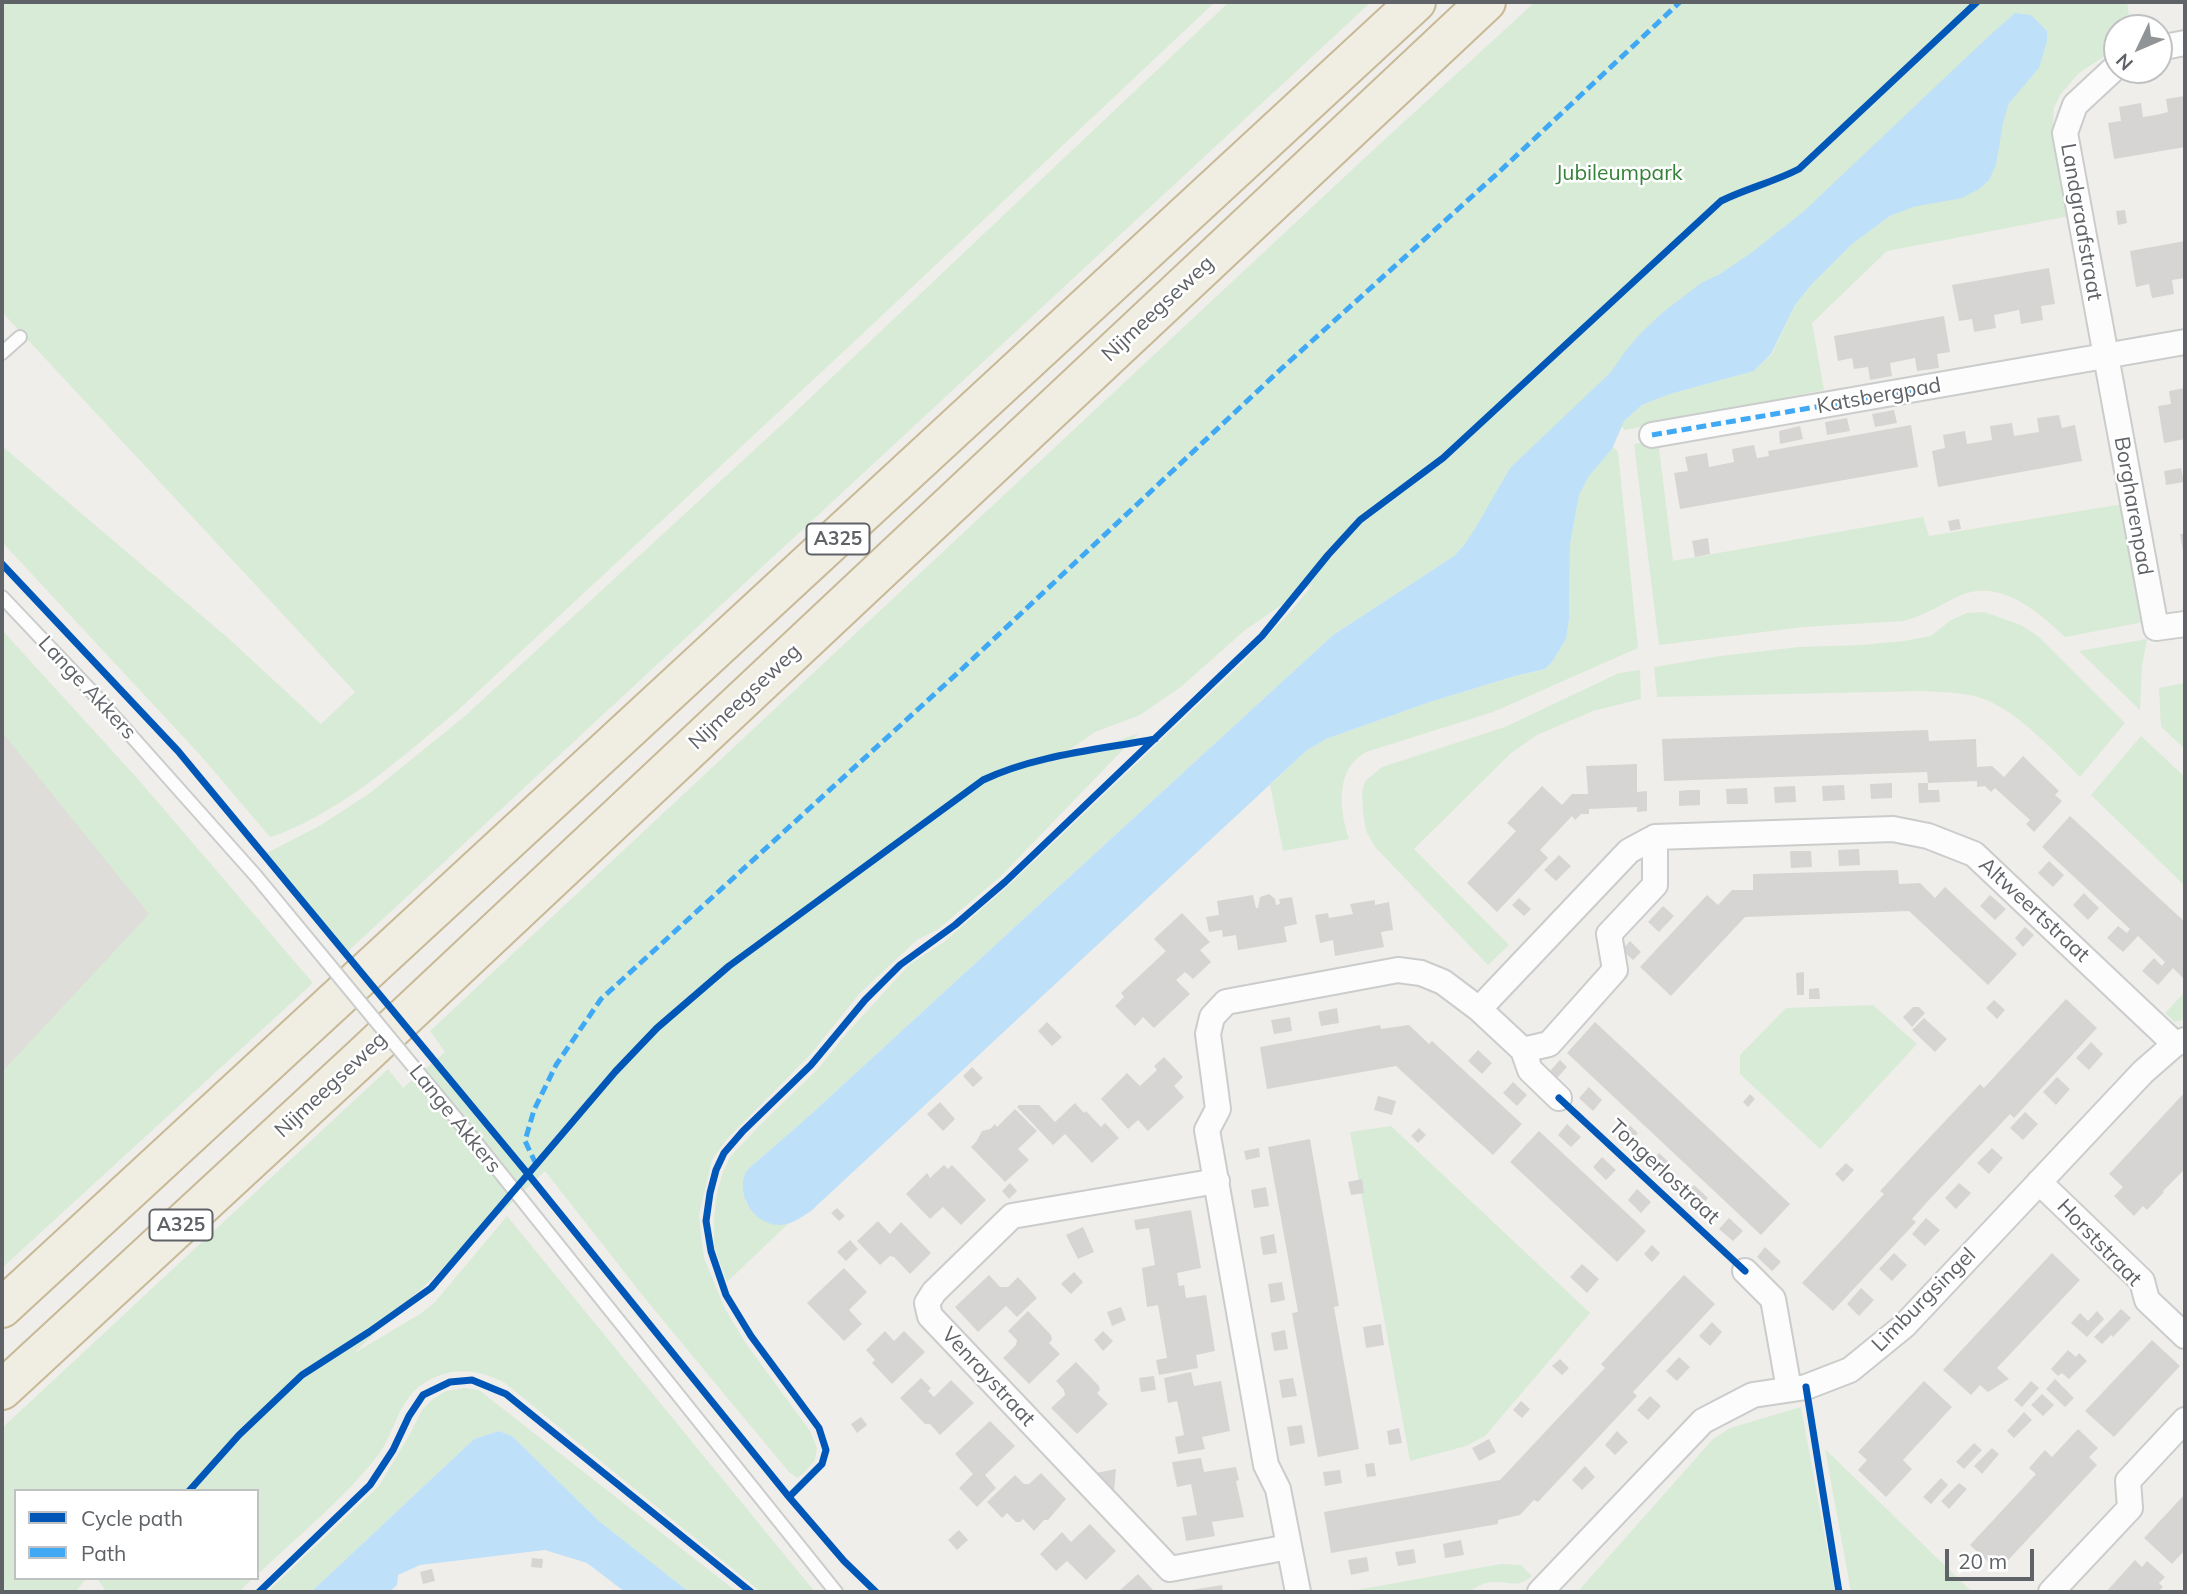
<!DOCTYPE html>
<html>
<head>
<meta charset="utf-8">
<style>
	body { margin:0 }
	#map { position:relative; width:2187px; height:1594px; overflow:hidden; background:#efeeea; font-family:Mulish,sans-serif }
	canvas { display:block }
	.frame { position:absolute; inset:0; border:4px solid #5f6368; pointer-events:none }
	.legend { position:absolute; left:14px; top:1489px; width:245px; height:91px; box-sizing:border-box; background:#fff; border:2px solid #bfc1c3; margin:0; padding:9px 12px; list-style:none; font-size:21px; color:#5f6368 }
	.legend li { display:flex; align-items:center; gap:14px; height:35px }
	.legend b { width:35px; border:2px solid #bfc1c3 }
	.north { position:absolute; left:2103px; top:14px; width:70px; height:70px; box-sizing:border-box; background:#fff; border:2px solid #bfc1c3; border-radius:50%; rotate:226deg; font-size:19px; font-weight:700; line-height:28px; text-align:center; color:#5f6368 }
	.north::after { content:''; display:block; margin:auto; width:24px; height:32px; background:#919496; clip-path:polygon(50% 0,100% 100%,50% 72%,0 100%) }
	.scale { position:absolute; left:1945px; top:1549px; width:89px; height:32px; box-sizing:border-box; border:4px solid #5f6368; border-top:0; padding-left:9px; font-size:21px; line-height:24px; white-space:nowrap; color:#5f6368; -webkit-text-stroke:5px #fff; paint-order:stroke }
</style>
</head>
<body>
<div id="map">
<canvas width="2187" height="1594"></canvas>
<div class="frame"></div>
<ul class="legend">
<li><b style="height:9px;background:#0057b8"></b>Cycle path</li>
<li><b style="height:9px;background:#3fa9f5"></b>Path</li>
</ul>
<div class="north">N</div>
<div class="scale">20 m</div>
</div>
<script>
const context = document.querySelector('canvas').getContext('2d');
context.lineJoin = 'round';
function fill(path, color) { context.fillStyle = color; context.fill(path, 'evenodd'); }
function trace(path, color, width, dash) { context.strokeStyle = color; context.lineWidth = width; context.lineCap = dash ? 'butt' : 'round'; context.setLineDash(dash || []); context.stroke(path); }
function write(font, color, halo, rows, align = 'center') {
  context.font = font + ' Mulish,sans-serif'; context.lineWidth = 5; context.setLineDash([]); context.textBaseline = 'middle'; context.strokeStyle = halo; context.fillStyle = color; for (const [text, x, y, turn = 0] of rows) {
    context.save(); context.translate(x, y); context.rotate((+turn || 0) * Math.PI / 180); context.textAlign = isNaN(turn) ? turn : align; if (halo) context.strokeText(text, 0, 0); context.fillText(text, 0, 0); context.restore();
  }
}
fill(new Path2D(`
	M2,676l206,250 -206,203z`), '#dfddda');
fill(new Path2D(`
	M2,2h1213l-358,337 -400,372c-49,41 -99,86 -157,114 -10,4 -20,10 -30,12l-68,-80 -200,-215v-96l226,192 93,86 34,-32 -353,-380z
	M1229,2h142l-1026,952 -82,-99 58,-30 49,-32 95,-77 324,-298z
	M1535,2h592l4,26h-14v20l-38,25 -19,22 -6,13 -1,17 17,91 -183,35 -75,72 12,67 -199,40 -4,-4 3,-5 18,-16 28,-11 84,-23 18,-17 23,-49 16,-20 41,-41 38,-28 22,-9 23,-5 61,-37 6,-41 -492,344c-17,30 -32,63 -56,88l-121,79 -524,481 -62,54 -2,31c13,16 24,27 45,21l-63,60 -13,-36v-29l3,-24 6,-21 7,-15 32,-34 56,-54 27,-34 65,-71 34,-22 64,-56 233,-222 51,-54 22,-27 -69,47 -63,56 -42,29 -45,17 -43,30 38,-11 49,-18 -139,144 -63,53 -19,9 -58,54 -50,62 -84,85 -14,20 -13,55 5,43 21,51 22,36 63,86 7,17 -2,12 -11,13 -7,5 -8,-6 -142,-171 -102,-130 -192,183 67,-40 15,-12 72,-86 308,376h-54l-256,-209c-29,-15 -57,-17 -85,3 -21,15 -26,47 -41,68 -35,45 -81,82 -122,121v-84h-241v87h71l-12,14h-73v-164l386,-359 15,19 42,-36 -15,-21 940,-878z
	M1658,440l15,121 250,-44 6,19 194,-32 21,118 -79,15c-28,-26 -65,-59 -106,-41 -19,9 -35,20 -56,25l-100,6 -144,18 -25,-201z
	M1613,447l5,5 20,196 -145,64 -127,40c-31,17 -27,57 -17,87l-66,12 -13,-66 36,-34 20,-12 104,-37 85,-26 30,-7 7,-7 14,-23 3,-19 1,-76 9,-49 10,-19z
	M1984,612l37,13 17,11 87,87 -45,54c-29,-28 -65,-70 -105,-81 -18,-4 -37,-4 -55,-5l-263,6 -3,-30 66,-11 79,-9 63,-2 42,-4 27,-5 20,-16 16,-7z
	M2,630l135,148 176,205 -311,285v-196l147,-158 -147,-182z
	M2147,639l-5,27 -2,44 -61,-59z
	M1640,670l1,29 -48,12 -56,24 -26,18 -97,96 95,96 -21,20 -113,-118 -9,-16 -3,-19 -1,-20 3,-11 17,-14 123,-40 114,-54z
	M2185,683v66l-24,-22 -2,-39z
	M2141,736l44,41v109l-94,-91z
	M2185,992v27l-10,3 -10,-9z
	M1873,1005l44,39 -97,105 -80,-75v-19l46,-47z
	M1391,1126l199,187 -105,123 -19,10 -56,15 -60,-329z
	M465,1388l14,2 258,202h-48l-90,-71 -87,-85 -13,-5 -25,8 -163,153h-44l112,-106 31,-52 12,-24 11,-11 13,-8z
	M1801,1407l34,185h-252l-3,-3 133,-150 17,-11z
	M1825,1449l147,143h-121z
	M1501,1564l20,1 11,11c-16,13 -20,5 -38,6 -10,0 -18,5 -26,10h-123z
	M97,1578h156l-14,14h-136l2,-2z`), '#d8ebd6');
fill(new Path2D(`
	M2015,13l16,2 16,16v10l-8,27 -30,35 -6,20 -7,42 -7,15 -10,9 -17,9 -49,9 -23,9 -38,28 -41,41 -16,20 -24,49 -17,17 -84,23 -28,11 -18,16 -12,28 -23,27 -10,19 -9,49 -1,76 -3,19 -14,23 -7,7 -30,7 -85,26 -104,37 -20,12 -495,460c-9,6 -19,13 -30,14 -28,1 -47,-33 -34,-55l62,-54 524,-481 121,-79 10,-11 12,-18 34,-59 101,-96 15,-22 16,-18 20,-19 39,-30 19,-9 31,-21 52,-41 186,-176z
	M499,1431l13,5 87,85 90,71h-64l-38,-29 -42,-13 -125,15 -22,10 -1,10 -8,7h-78l163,-153z`), '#bfe0f9');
fill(new Path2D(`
	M2185,96v51l-71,12 -6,-36 13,-2 -2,-14 22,-4 2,14 13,-2 12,-3 -2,-13z
	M2125,210l2,13 -9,2 -2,-14z
	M2185,241v37l-13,2 2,14 -22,4 -3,-14 -13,3 -6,-36z
	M2049,268l6,36 -14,2 2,14 -22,4 -2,-14 -25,5 2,13 -22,4 -2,-13 -13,2 -7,-36z
	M1944,316l6,36 -13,2 2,14 -22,3 -2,-13 -25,5 2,13 -22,4 -2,-13 -14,2 -2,-11 -14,3 -4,-25z
	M2185,388v51l-21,4 -6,-37 13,-2 -2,-13z
	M1894,410l3,13 -22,4 -3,-13z
	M2059,415l3,13 13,-3 7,36 -144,26 -6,-36 13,-3 -2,-13 22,-4 2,13 25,-4 -2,-14 22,-3 2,13 25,-4 -2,-14z
	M1847,418l3,13 -23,4 -2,-13z
	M1911,425l7,42 -238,42 -6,-36 14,-2 -3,-14 22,-4 2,14 25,-5 -2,-13 22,-4 3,13 12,-2 -1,-5z
	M1800,426l3,13 -23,5 -1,-13z
	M2181,468l3,14 -18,3 -2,-14z
	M1959,519l2,10 -11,2 -2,-10z
	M2180,534h5v23h-1z
	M1708,538l2,16 -15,3 -3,-16z
	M1928,730l1,11 47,-2 1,28 15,-1 12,11 19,-21 36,35 -4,4 7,6 -28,31 -8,-8 4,-4 -35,-32 -4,4 -6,-6 -8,1v-6l-49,2 -1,-11 -263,9 -2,-42z
	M1637,764v28l10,-1v20l-10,1v-5l-48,2v5h-8l-6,6 -3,-4 -32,34 8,8 -51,54 -30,-29 49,-52 -9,-8 35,-37 20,19 10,-11h16l-2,-28z
	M1892,783v15l-21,1 -1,-15z
	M1918,783h10v7h11l1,12 -21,1z
	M1844,785l1,15 -22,1 -1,-15z
	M1795,786l1,16 -21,1 -1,-16z
	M1747,788l1,16h-21l-1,-15z
	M1689,790h11v15l-21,1v-15z
	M2070,816l115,106 -1,57 -11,-11 -15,17 -16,-14 12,-13 8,8 3,-4 -27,-26 -15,16 -16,-14 11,-12 9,7 3,-4 -88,-82z
	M1859,849l1,16 -21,1 -1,-16z
	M1790,851h21l1,16 -21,1z
	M1559,855l12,11 -15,15 -12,-11z
	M2049,861l15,14 -11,12 -15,-14z
	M1898,870l1,14 21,-1 15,15 10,-11 72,67 -29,31 -79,-74 -164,6 -74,79 -31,-29 67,-72 11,10 14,-15h21v-16z
	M2084,893l15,15 -11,12 -15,-15z
	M1269,894l6,5 1,6 4,-1 -1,-5 13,-2 5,27 -13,3 3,15 -49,8 -2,-15 -13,2 -1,-7 -13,2 -3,-15 13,-2 -2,-14 36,-6 3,13h2l2,-11z
	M1990,895l16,14 -11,11 -15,-14z
	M1519,898l12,11 -7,7 -12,-11z
	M1375,900v5l14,-3 4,28 -12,2 3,15 -49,9 -2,-16 -13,3 -5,-28 13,-2 1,5 24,-4 -3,-10z
	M1663,906l11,10 -15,16 -11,-10z
	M1182,913l28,29 -10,8 11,12 -18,17 -8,-7 -9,8 14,14 -36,34 -11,-11 -8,9 -20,-20 9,-9 -3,-4 45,-42 -12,-12z
	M2025,927l9,8 -11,12 -8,-9z
	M1630,941l11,11 -8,8 -11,-10z
	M1804,972v23h-7l-1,-22z
	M1819,988l1,11h-11v-10z
	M2066,999l31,29 -83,90 -4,-4 -82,87 -16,18 4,3 -83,89 -31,-28 82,-89 -4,-3 50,-54 50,-53 4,4z
	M1994,1000l11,10 -8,9 -11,-11z
	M1913,1007h6l6,6 -13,14 -9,-10z
	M1337,1008l2,15 -18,3 -3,-14z
	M1290,1017l2,14 -18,3 -3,-14z
	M1924,1018l23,21 -12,13 -23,-22z
	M1047,1022l15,15 -10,9 -14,-15z
	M1595,1022l195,182 -29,31 -194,-182z
	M1380,1025l1,4 28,-4 20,19 3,-3 90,83 -29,31 -97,-89 -129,23 -7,-42z
	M2091,1042l12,12 -14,16 -13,-12z
	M1478,1050l14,13 -10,11 -14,-13z
	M1164,1057l19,20 -9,9 10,11 -36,34 -10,-11 -10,9 -27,-30 26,-26 13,13 17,-16 -3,-4z
	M1560,1060l7,7 -10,11 -7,-7z
	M972,1067l11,11 -10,9 -10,-11z
	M2057,1077l13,12 -14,16 -13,-13z
	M1513,1082l14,13 -10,11 -14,-13z
	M1589,1087l13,13 -9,11 -14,-13z
	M2185,1092v77l-22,22 1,1 -17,18 -4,-4 -9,10 -20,-20 9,-9 -14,-13z
	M1750,1094l5,5 -7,8 -5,-5z
	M1378,1096l18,5 -4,14 -18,-5z
	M940,1102l15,17 -12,12 -16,-17z
	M1075,1103l9,10 2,-2 15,16 4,-4 14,15 -27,25 -27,-29 -12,11 -36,-38 2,-2h20l16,17z
	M1015,1109l22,22 -19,18 11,11 -24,22 -34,-35 5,-5 6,-11 8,-2 5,-5 2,3z
	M2025,1112l13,12 -15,16 -13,-12z
	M1624,1120l14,13 -10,10 -14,-13z
	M1567,1124l14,13 -10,10 -13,-12z
	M1419,1128l7,7 -8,8 -7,-7z
	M1539,1131l107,100 -29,31 -107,-100z
	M1310,1139l29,167 -5,1 25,142 -41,8 -26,-144 6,-1 -30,-165z
	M1259,1148l1,9 -14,3 -2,-9z
	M1992,1148l11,10 -14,16 -12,-11z
	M1659,1153l14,13 -10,10 -14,-12z
	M1602,1157l14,13 -10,10 -13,-13z
	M1846,1163l8,7 -11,12 -8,-8z
	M944,1165l4,4 4,-4 34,35 -25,25 -18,-18 -13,12 -24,-25 21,-21 3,5z
	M1362,1179l2,14 -13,2 -3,-13z
	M1010,1183l7,8 -8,8 -7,-8z
	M1959,1183l12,10 -15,16 -11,-11z
	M1694,1185l14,13 -10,11 -14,-13z
	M1266,1187l3,19 -15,2 -3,-18z
	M1637,1189l14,13 -10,11 -13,-13z
	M837,1208l8,8 -6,5 -8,-8z
	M1191,1210l10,58 -24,5 2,13 5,-1 2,13 20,-3 9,56 -19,4 2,13 -39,7 -3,-15 11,-2 -9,-53 -11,2 -5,-39 13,-3 -6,-37 -13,2 -2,-10z
	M1729,1218l14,13 -10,10 -14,-12z
	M1926,1218l14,12 -15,16 -13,-12z
	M878,1221l12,13 11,-12 30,31 -21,21 -16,-17 -4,-1 -10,9 -23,-24z
	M1083,1227l11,25 -16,7 -12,-24z
	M1274,1234l3,19 -14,2 -3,-18z
	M850,1240l8,9 -12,12 -9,-9z
	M1652,1245l8,8 -8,9 -8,-8z
	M1765,1247l16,15 -9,9 -15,-14z
	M1894,1253l13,12 -15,16 -13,-12z
	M2052,1253l28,27 -83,88 12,11 -21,13 -8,-7 -9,10 -28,-25z
	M1582,1264l17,15 -12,14 -17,-16z
	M844,1268l23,24 -18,18 13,14 -18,17 -37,-38z
	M1074,1272l9,10 -12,12 -10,-10z
	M989,1275l11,12h8l10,-10 19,21 -20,19 -11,-11 -28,26 -23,-25z
	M1684,1275l31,29 -82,88 4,4 -99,106 -4,-2 -14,15 -22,5v4l-167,29 -7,-41 176,-32 105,-112 -4,-4z
	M1282,1282l3,18 -14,3 -3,-19z
	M1861,1288l13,12 -15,16 -12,-12z
	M1121,1307l5,13 -14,6 -5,-14z
	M2121,1309l10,9 -18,19 -2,-2 -9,9 -8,-7z
	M1028,1311l23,24 1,5 -3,3 11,11 -31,30 -26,-26 13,-13 1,-5 -9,-9z
	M2097,1311l7,8 -17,18 -16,-14 9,-10 8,8z
	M1712,1322l10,10 -12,14 -11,-10z
	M1381,1324l3,21 -18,3 -3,-21z
	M1285,1330l3,19 -14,2 -3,-18z
	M885,1331l9,10 10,-10 21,21 -33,32 -20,-21 3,-3 -9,-10z
	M1103,1331l10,10 -10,10 -9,-11z
	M2152,1340l28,26 -66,71 -29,-26z
	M2068,1350l8,7 3,-4 8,8 -18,18 -7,-6 -4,3 -7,-7z
	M1679,1357l11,10 -13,14 -11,-10z
	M1560,1359l9,9 -7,7 -10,-9z
	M1076,1362l23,24 1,4 -3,3 11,11 -31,30 -26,-26 14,-13 -1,-5 -8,-9z
	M1191,1372l3,14 27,-5 9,50 -28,6 3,12 -27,5 -3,-17 9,-2 -4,-21 -3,-13 -9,2 -4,-25z
	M1154,1376l2,14 -15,2 -2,-14z
	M921,1378l10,10 -3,3 6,6 17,-17 23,23 -34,32 -10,-11h-5l-25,-26z
	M1293,1378l4,18 -15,2 -3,-18z
	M2055,1379l19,19 -9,9 -19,-18z
	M1924,1381l28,26 -49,53 9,9 -26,28 -28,-27 9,-10 -9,-8z
	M2031,1381l8,7 -17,19 -8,-7z
	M2042,1394l12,11 -11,11 -12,-11z
	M1650,1396l11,10 -13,14 -11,-10z
	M1521,1401l9,8 -8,9 -9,-8z
	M2024,1412l8,8 -18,18 -7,-7z
	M861,1417l6,8 -10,8 -6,-9z
	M990,1421l25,25 -30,29 11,13 -19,19 -18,-19 14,-14 -18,-20z
	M1302,1425l3,18 -15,3 -3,-19z
	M1399,1428l3,15 -13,2 -2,-14z
	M2078,1429l20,19 -9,9 8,8 -99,106 -28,-26 66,-71 -7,-6 16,-18 7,7z
	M1617,1431l11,11 -13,13 -10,-10z
	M1489,1439l7,13 -17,9 -7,-13z
	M1974,1443l8,7 -18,19 -8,-7z
	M1992,1448l7,6 -17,20 -8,-8z
	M1201,1458l3,14 32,-5 3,13 -3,1 8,36 -32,5 3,14 -29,5 -4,-24 15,-2 -3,-16 -3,-15 -14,3 -5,-25z
	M1374,1463l2,13 -9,1 -2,-13z
	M1585,1466l10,11 -13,13 -10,-10z
	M1116,1469l-2,22 -18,-18z
	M1340,1470l2,13 -17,3 -2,-14z
	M1041,1473l25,26 -18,21h-4l-10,11 -11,-12 -3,3h-4l-9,-9 -5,5 -15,-16 28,-27 9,9h5z
	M1941,1478l7,7 -17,19 -8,-7z
	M1959,1483l8,6 -18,20 -8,-8z
	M2185,1494v56l-13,14 -28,-26z
	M1090,1524l26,27 -30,29 -19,-19 -11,10 -16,-17 22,-22 9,10z
	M959,1530l9,10 -11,10 -9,-10z
	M1461,1540l3,15 -19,3 -2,-14z
	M1414,1549l2,14 -18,3 -3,-14z
	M1367,1557l2,14 -18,4 -3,-15z
	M532,1558l11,1 -1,9 -11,-1z
	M2135,1560l7,7 5,-6 18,16 -6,6 4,4 -5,5h-52z
	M432,1569l3,12 -12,3 -3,-12z
	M1138,1574l17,18h-37z
	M1222,1585l1,7h-38v-1z`), '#d6d5d3');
const lane = new Path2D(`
	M2,353l18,-16
	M2,597l92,97 162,182
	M474,1140l362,452`);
const street = new Path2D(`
	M2159,48l26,-5
	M2117,66l-42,39 -10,28 91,495 29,-4
	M1652,435l533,-93
	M1479,1009l150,-158 26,-14 238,-8 35,7 46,18 201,190
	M1523,1050l26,-6 66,-74 -6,-36 46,-49v-48
	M1217,1181l-205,35 -78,76 -7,11 3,13 240,253 119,-22
	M2039,1182l103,99 5,19 38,36
	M1745,1271l28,28 16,90
	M1298,1592l-20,-103 -12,-24 -59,-335 11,-21 -10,-75 4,-17 14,-15 172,-32 23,3 22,9 36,27 44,41 7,20 29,28
	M1540,1592l163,-171 50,-26 53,-8 44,-17 54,-44 239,-254 32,-28 10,-4
	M2051,1592l79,-84 -2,-27 57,-61`);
const highway = new Path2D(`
	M2,1308c470,-437 945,-867 1414,-1306
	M2,1390l358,-331 1126,-1057`);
trace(lane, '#cbcccc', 16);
trace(street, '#cbcccc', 28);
trace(highway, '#c8b996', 42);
trace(lane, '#fdfcfc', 12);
trace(street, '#fdfcfc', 24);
trace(highway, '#f0ede3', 38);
const laneBridge = new Path2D(`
	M256,876l218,264`);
trace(laneBridge, '#cbcccc', 16, []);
trace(laneBridge, '#fdfcfc', 12);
trace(new Path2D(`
	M1652,435l269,-46
	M536,1164l-11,-23 9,-31 22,-45 45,-66 361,-330 319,-300 218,-197 181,-170`), '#3fa9f5', 5, [10, 5]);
trace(new Path2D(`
	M2,564l176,187 350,423 261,323 55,64 32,31
	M1559,1098l186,173
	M1806,1387l33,205
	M189,1491l50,-56 63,-60 67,-43 62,-44 184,-216 42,-44 72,-62 254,-186c53,-25 114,-30 172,-41
	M789,1497l33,-33 4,-14 -7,-22 -68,-92 -25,-41 -15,-44 -5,-30 4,-28 6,-23 8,-17 19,-22 68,-66 54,-65 35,-35 55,-40 50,-43 257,-246 66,-81 32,-35 83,-62 278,-257c26,-13 53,-19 78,-32l178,-167
	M259,1592l111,-107 23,-35 16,-34 14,-21 27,-13 22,-2 34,14 245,198`), '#0057b8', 7);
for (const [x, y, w] of [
	[838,539,63],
	[181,1225,63]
]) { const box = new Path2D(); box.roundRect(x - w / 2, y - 15.5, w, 31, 5); context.fillStyle = '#fff'; context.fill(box); trace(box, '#5f6368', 2); }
write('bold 19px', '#5f6368', null, [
	["A325",838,539],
	["A325",181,1225]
]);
write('21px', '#348238', '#fff', [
	["Jubileumpark",1619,174]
]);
write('21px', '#5f6368', '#fff', [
	["Landgraafstraat",2081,222,80],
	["Nijmeegseweg",1158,309,-43],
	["Katsbergpad",1879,396,-10],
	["Borgharenpad",2133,506,80],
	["Lange Akkers",87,688,47],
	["Nijmeegseweg",745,697,-43],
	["Altweertstraat",2034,910,43],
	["Nijmeegseweg",331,1085,-43],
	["Lange Akkers",455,1119,51],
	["Tongerlostraat",1664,1172,43],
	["Horststraat",2099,1243,46],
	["Limburgsingel",1924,1300,-45],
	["Venraystraat",988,1377,47]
]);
</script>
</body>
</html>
